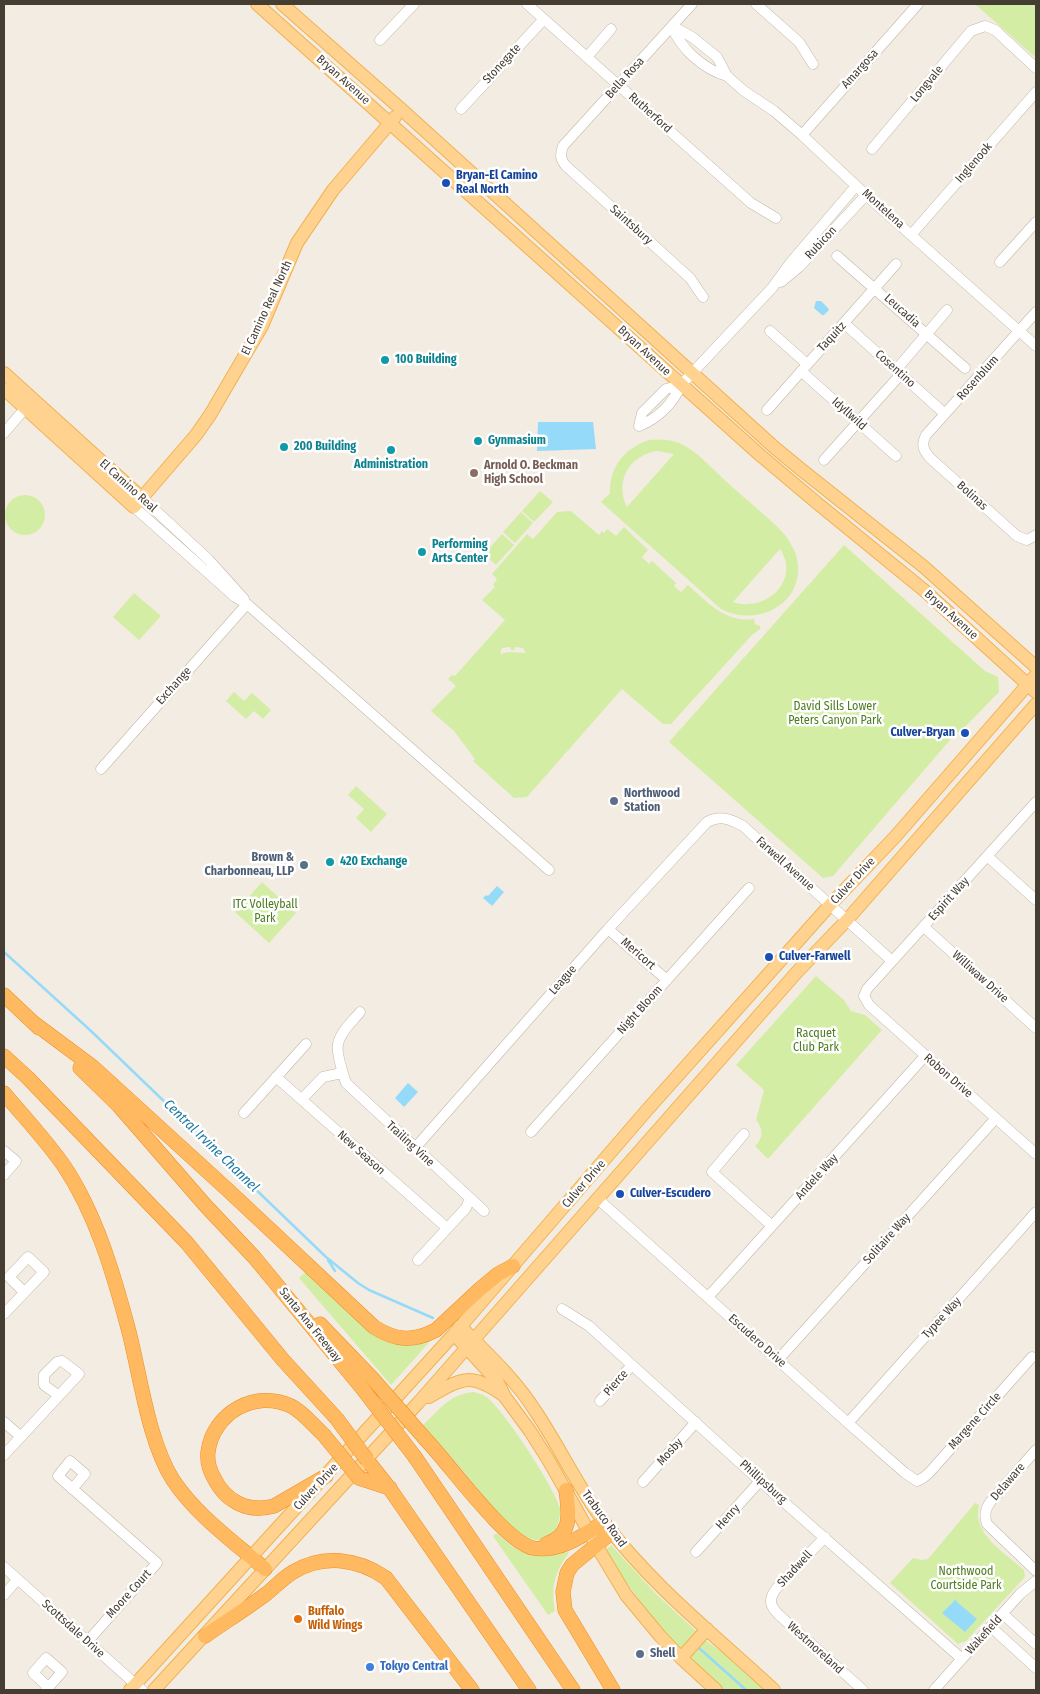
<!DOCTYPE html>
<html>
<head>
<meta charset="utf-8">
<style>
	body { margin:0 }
	#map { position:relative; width:1040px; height:1694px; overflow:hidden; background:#f3ece2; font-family:"Fira Sans Condensed",sans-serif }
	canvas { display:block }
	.frame { position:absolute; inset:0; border:5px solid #453c32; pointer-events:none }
</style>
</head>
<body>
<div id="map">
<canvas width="1040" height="1694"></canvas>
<div class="frame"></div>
</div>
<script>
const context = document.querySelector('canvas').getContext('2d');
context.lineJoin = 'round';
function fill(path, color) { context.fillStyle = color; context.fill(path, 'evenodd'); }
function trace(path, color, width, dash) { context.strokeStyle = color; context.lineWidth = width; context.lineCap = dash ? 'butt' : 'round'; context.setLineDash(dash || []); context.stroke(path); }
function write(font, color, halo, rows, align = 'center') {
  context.font = font + ' "Fira Sans Condensed",sans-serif'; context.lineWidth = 5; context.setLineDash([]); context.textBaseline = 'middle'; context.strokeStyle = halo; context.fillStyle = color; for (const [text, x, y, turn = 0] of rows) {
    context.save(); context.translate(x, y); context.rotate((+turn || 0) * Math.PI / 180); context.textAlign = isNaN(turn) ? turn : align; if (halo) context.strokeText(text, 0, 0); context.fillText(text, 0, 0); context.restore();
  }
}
fill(new Path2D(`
	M975,4h61v54z
	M649,440c10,-1 20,-1 30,3 19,8 35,28 50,41 18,17 40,33 56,51 4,5 7,11 10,17 16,46 -33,78 -74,57l-120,-107 8,-8h1c-1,-26 14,-46 39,-54zM657,451l17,3 -47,53c-13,-26 3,-52 30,-56zM780,549c21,31 -14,64 -47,53z
	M540,491l13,11 -19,20 -12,-11z
	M5 515a20 20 0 1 1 40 0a20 20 0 1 1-40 0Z
	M571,511l28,24 3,-4 2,2 3,-4 9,7 8,-9 24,23 -6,7 7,7 3,-3 24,22 -2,3 7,6 7,-7c20,18 38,38 66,34l1,5 5,2v3l-8,6 -81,89h-8l-41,-35 -95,108 -13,1 -41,-37 2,-2 -21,-28 -23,-20 25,-25 -8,-7 4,-4 3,1 50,-56 -23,-20 13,-13 -2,-2 4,-6 -5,-5 35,-40 6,5 24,-27zM510,647l1,3h3l1,-3 8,1 3,5 -17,-1 -9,2 2,-6z
	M521,512l12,11 -18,20 -12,-11z
	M502,534l12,11 -18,20 -12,-11z
	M844,545l141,126 13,6 1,15 -38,39 -5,2 -123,143 -10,2 -154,-136z
	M134,593l27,23 -22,24 -26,-23z
	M234,692l10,9 8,-8 19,17 -8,9 -9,-8 -8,8 -20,-18z
	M356,786l31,28 -16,18 -15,-14 8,-9 -16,-14z
	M262,882l34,31 -27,30 -34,-31z
	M816,976l28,24 7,11 14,4 17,15 -114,129 -13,-13c8,-7 9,-17 1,-26l8,-30 -28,-25z
	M307,1271l59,55 67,12 -42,47 -92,-107z
	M474,1392c5,2 9,2 14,6 18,16 65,87 72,110 1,5 -1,11 -2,16l3,1c-7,13 -23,19 -36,12 -19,-10 -31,-29 -44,-44 -19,-23 -38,-46 -58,-68 17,-16 27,-31 51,-33z
	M975,1503l4,2c-8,28 26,48 45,65l1,7 -59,64 -8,3 -68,-61 23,-25 9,2 6,-1z
	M497,1533c11,10 19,18 33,21l37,-3 2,2c-15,19 -18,36 -14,58l-7,4 -55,-79z
	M611,1545l46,50 39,36 -16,19c-28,-32 -52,-63 -75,-99z
	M705,1640l32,23 29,27h-42l-35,-32z`), '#d4eda5');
fill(new Path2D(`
	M816,301h5l7,7 1,2 -5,5h-2l-8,-7z
	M538,422h55l3,27 -59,2z
	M497,886l7,6 -12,14 -9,-8 3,-3 2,1z
	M408,1083l10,9 -14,15 -9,-9z
	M956,1599l1,3 20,17 -12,13 -23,-19z`), '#96daf9');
trace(new Path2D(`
	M4,952l87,79 235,226 32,26 11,7 64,28
	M328,1260l7,11
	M699,1648l47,42`), '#96daf9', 2.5);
const minor = new Path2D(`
	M527,4l224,199 25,15
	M692,4l-129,142c-3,9 -3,13 3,20l124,112 13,19
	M756,4l43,38 14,22
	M672,26l20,11 25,20 10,19 17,15 30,20 28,24 64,60 170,151
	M672,26c8,23 33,44 55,50
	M380,40l34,-36
	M587,57l24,-28
	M461,109l83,-90
	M802,135l116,-131
	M872,149l99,-118 14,-5 10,4 41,38
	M911,235l125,-143
	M837,256l128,112
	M1000,262l36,-40
	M781,282l18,-15 67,-72
	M1036,312l-110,123c-5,9 -3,15 4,23l87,78 10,4 9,-5
	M845,324l100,90
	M770,331l37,33
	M896,370l51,-60
	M801,371l95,85
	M767,410l129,-146
	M639,426c18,-7 34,-22 42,-41l91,-97 19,-26 65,-76
	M639,426l3,-13 24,-24 15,-4
	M4,433l25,-29
	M824,460l77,-86
	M142,498l67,62 35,39
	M134,507l101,90 12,7 302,266
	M101,769l146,-165
	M1036,802l-169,187 -3,7 5,9 167,149
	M987,856l49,44
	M924,927l112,101
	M608,929l59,51
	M360,1012c-7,9 -20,20 -22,32 -2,9 5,30 8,39l138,128
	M276,1077l171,151
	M302,1099l21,-22 19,-4
	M244,1113l62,-69
	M531,1132l218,-244
	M744,1134l-32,38 60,54
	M415,1148l193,-219 99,-107c14,-7 23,-3 36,4l149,135
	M4,1151l12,10 -12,14
	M598,1199l250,224 57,50 12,8 6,-3 6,-5 103,-116
	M418,1260l48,-52 4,-10
	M708,1297l217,-241
	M562,1309l27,17 171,155 202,178
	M4,1314l40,-42 -16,-15 -19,20 15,15
	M778,1360l218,-242
	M600,1401l32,-36
	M4,1422l16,14
	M848,1423l188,-211
	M1036,1450l-45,51c-6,8 -7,14 -4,23l49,47
	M4,1455l75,-81 -17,-13 -5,1 -13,13v10l14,10
	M643,1482l53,-60
	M72,1489l13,-15 -15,-13 -12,15 99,87 -70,79
	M825,1537l-49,52c-8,11 -6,17 3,26l84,75
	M696,1552l64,-71
	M4,1567l138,123
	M4,1595l13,-15
	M1003,1614l33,30
	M991,1627l45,41
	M46,1690l16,-18 -16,-14 -13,15 15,14
	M934,1690l86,-96 16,-13`);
const major = new Path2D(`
	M257,4l503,451 57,48 108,88 111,101
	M282,4l119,105 374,339 28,23 121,96 112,100
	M4,373l138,125
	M4,389l130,118 62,-72 14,-20 52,-89 35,-83 36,-53 62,-73
	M460,1326c27,27 56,54 76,86 24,36 42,75 68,110 48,64 112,114 170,168
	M454,1334l43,47 8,16 25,34 19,30 53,94 24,40 34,41 21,22 35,32
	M429,1397c33,-19 41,-25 74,-2
	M681,1658l26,-29
	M130,1690l324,-356 193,-224 183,-205 65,-68 141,-162
	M154,1690l264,-287 379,-431 50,-52 189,-216`);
const highway = new Path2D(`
	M4,995l35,33
	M34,1023l59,44 137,125 144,135c22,14 39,15 62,3l44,-41 18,-15 15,-8
	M4,1056l24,22 159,165 96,117 54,59
	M80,1068l39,38 86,99 49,52 108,131
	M4,1093c20,24 42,47 60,73 32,48 49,106 64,162 12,45 20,113 45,152 24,36 60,61 92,89
	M320,1324l52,54
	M323,1434c-10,-9 -20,-22 -32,-28 -36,-17 -78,7 -83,46 -1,9 2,19 6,26 12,24 34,35 60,28l52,-30
	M428,1442c22,23 77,100 105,106 26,5 51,-13 71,-26
	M415,1457l158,233
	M367,1460l23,29 139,201
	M359,1478l31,10
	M612,1532l-40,33 -5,8 -4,19 2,18 48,80
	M546,1544c27,-9 23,-30 20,-54
	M205,1636c20,-14 41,-27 61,-42 9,-7 17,-16 27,-22 30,-18 64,-14 93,6l86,112`);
trace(minor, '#c2b6a7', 11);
trace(major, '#f1b152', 14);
trace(highway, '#f08d20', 15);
trace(minor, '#fff', 10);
trace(major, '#ffd38f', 12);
trace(highway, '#ffba61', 14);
const highwayBridge = new Path2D(`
	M372,1378l56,64
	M362,1388l53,69
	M337,1419l30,41
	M323,1434l36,44`);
trace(highwayBridge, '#f08d20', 15, []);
trace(highwayBridge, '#ffba61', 14);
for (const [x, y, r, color] of [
	[446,183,5,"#1a4fb4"],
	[385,360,5,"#0f9aa8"],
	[478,441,5,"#0f9aa8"],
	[284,447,5,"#0f9aa8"],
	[391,450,5,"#0f9aa8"],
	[474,473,5,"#8d6e63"],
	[422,552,5,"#0f9aa8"],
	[965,733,5,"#1a4fb4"],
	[614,801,5,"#5c6f8a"],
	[330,862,5,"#0f9aa8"],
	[304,865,5,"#5c6f8a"],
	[769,957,5,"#1a4fb4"],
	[620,1194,5,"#1a4fb4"],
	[298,1619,5,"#e8710a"],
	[640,1654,5,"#5c6f8a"],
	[370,1667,5,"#3f7fe0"]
]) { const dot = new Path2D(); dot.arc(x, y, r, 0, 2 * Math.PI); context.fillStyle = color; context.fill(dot); trace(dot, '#fff', 2); }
write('12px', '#453c32', '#fff', [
	["Stonegate",502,64,-47],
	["Amargosa",860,69,-48],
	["Bella Rosa",625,78,-48],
	["Bryan Avenue",343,80,42],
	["Longvale",927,84,-50],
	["Rutherford",650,113,42],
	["Inglenook",974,163,-49],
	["Montelena",883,209,42],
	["Saintsbury",631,225,42],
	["Rubicon",821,243,-47],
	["El Camino Real North",267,308,-65],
	["Leucadia",902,311,42],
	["Taquitz",832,337,-47],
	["Bryan Avenue",644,351,43],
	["Cosentino",895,369,42],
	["Rosenblum",978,378,-48],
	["Idyllwild",849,414,42],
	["El Camino Real",128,486,42],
	["Bolinas",972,496,42],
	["Bryan Avenue",951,615,42],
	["Exchange",174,686,-48],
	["Farwell Avenue",785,864,42],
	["Culver Drive",853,881,-47],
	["Espirit Way",949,899,-48],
	["Mericort",638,954,41],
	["Williwaw Drive",980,977,42],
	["League",563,980,-49],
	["Night Bloom",640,1010,-48],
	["Robon Drive",948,1076,41],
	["Trailing Vine",410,1144,43],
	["New Season",361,1153,42],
	["Andele Way",817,1177,-48],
	["Culver Drive",584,1184,-49],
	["Solitaire Way",887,1239,-48],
	["Typee Way",942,1318,-48],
	["Santa Ana Freeway",310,1325,51],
	["Escudero Drive",757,1341,42],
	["Pierce",616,1383,-49],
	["Margene Circle",975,1421,-48],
	["Mosby",670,1452,-48],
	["Phillipsburg",763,1482,42],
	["Delaware",1008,1482,-49],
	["Culver Drive",316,1487,-47],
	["Henry",728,1517,-48],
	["Trabuco Road",604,1519,54],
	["Shadwell",795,1569,-47],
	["Moore Court",129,1594,-48],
	["Scottsdale Drive",73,1629,42],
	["Wakefield",984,1635,-48],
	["Westmoreland",815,1648,42]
]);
write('bold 12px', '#164399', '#fff', [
	["Bryan-El Camino",456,176],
	["Real North",456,190],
	["Culver-Bryan",955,733,"right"],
	["Culver-Farwell",779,957],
	["Culver-Escudero",630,1194]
], 'left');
write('bold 12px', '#0d838f', '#fff', [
	["100 Building",395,360],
	["Gynmasium",488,441],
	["200 Building",294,447],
	["Administration",391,465,"center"],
	["Performing",432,545],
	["Arts Center",432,559],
	["420 Exchange",340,862]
], 'left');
write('bold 12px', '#785e54', '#fff', [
	["Arnold O. Beckman",484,466],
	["High School",484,480]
], 'left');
write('12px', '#4c7d1f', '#fff', [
	["David Sills Lower",835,707],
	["Peters Canyon Park",835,721],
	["ITC Volleyball",265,905],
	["Park",265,919],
	["Racquet",816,1034],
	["Club Park",816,1048],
	["Northwood",966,1572],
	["Courtside Park",966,1586]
]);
write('bold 12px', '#4e5e75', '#fff', [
	["Northwood",624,794],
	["Station",624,808],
	["Brown &",294,858,"right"],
	["Charbonneau, LLP",294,872,"right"],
	["Shell",650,1654]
], 'left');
write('bold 12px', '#c56008', '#fff', [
	["Buffalo",308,1612],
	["Wild Wings",308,1626]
], 'left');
write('bold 12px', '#366cbe', '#fff', [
	["Tokyo Central",380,1667]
], 'left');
write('italic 14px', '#1d79a3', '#fff', [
	["Central Irvine Channel",211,1146,44]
]);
</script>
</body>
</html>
